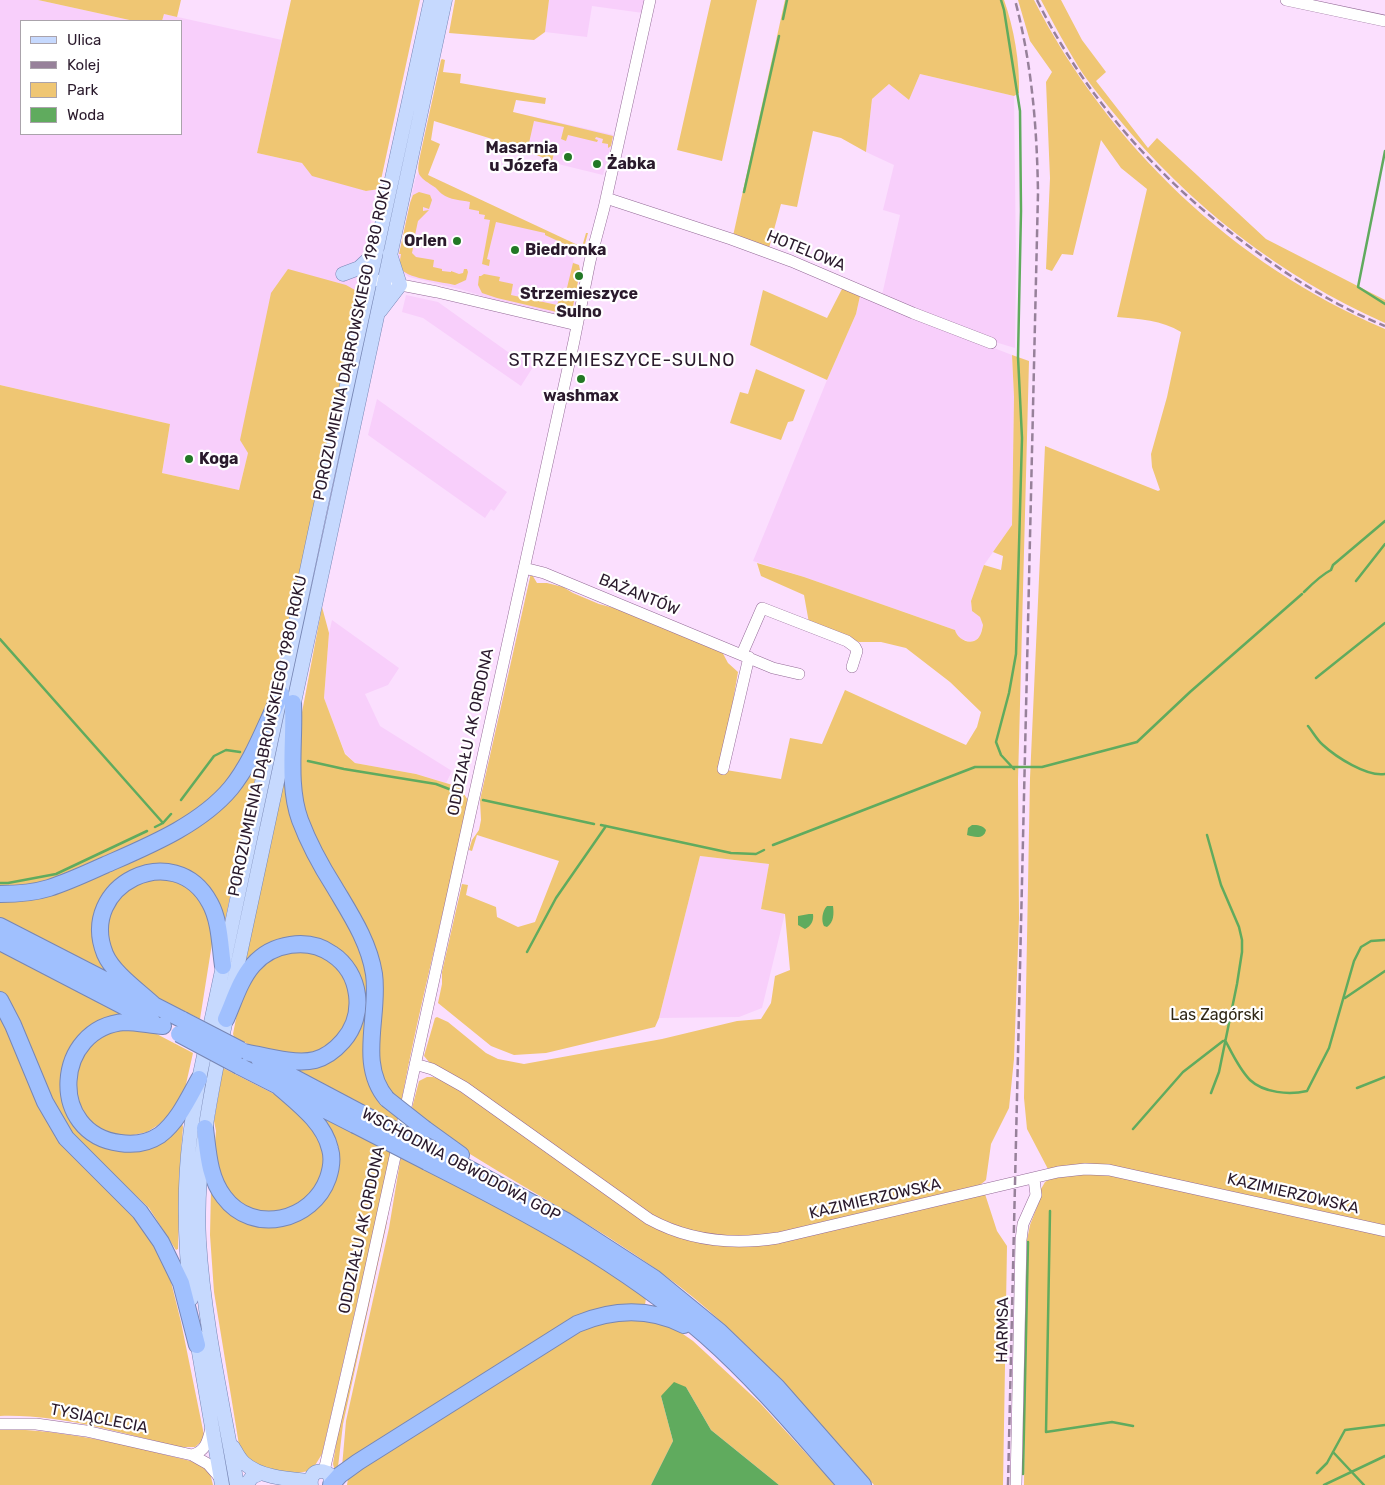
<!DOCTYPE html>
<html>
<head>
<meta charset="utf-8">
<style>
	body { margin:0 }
	#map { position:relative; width:1385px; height:1485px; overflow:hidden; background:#fbdffe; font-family:Rubik,sans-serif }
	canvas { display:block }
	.legend { position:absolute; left:20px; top:20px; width:162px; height:115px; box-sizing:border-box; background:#fff; border:1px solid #aaa3ab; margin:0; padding:6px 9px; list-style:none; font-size:15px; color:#2a1a2c }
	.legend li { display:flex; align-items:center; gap:10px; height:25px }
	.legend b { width:25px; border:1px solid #aaa3ab }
</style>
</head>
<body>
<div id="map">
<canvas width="1385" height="1485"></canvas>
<ul class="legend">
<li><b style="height:6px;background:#c6d9fe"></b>Ulica</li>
<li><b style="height:6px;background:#97819a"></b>Kolej</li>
<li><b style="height:14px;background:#efc673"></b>Park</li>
<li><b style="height:14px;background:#60ab5e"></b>Woda</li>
</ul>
</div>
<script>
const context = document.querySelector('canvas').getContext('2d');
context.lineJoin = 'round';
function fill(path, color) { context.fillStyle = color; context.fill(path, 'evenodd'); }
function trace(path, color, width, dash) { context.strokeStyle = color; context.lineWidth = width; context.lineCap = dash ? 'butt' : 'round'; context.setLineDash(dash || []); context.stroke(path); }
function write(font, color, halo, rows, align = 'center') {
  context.font = font + ' Rubik,sans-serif'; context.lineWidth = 4.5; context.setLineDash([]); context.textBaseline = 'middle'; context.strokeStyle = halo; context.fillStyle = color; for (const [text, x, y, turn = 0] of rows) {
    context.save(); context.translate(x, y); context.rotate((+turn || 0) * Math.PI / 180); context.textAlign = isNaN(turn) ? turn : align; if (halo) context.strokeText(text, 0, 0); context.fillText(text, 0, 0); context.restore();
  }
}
fill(new Path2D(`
	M0,0h38l96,21h-113v113h160v-113h-19l2,-7 118,26 -25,113 45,10 64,28 13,-2 -15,62 -4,49 -112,153 -9,37 -77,-17 8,-49 -170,-39z
	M549,0h97l-3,13 -51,-7 -5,31 -42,-5z
	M920,74l94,22 2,168 -1,84 -30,-9 -103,-44 18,-80 -17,-5 11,-45 -28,-13 6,-53 17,-15 20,16z
	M513,112l101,23 -11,40 -41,-10 -57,-22z
	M419,170l8,5 149,70 -3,17 6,3 1,5 -4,23 2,1 -5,17 -3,3 -10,1 -62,-14 -35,-11 -54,-13 -7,-5 -4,-14 17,-78z
	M406,295l32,7 70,50 25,15 -12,19 -98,-68 -21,-6z
	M860,296l152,59 2,42 -2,128 -28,40 -13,36 1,10 8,6 3,8 -3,11 -4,4 -6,2 -11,-4 -3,-3 -1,-5 -151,-53 -51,-16 74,-181 29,-66z
	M377,399l130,93 -13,19 -3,-2 -6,9 -117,-83z
	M332,620l67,48 -11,17 -23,9 15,32 72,45 -6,12 -30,-9 -61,-11 -10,-10 -21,-55 5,-65z
	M700,856l69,8 -8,45 24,4 -23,95 -23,9 -80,1z`), '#f8cffb');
fill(new Path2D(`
	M38,0h143l-4,17 -13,-3 -2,7h-28z
	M291,0h129l-41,189 -13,2 -54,-15 -10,-13 -45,-10z
	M455,0h94l-4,32 -11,8 -85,-7z
	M711,0h46l-35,161 -45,-11z
	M785,0h219c10,28 16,63 15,93l-5,3 -94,-22 -11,26 -20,-16 -17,15 -6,53 -25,-14 -28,-7 -16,76 -16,-3 -12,44 -36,-12z
	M1018,0h16c74,145 200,265 351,329v897l-231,-51 -105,-4 -22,-42 -3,-31 6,-320 15,-332 113,45 2,-1 -8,-23 -1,-13 16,-57 14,-65c-19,-12 -42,-13 -64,-15l30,-128 -26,-21 -20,-28 -28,115 -11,-1 -10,17 -6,-2 4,-91 -4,-96 6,-10 -22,-31z
	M1041,0h20l21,40 24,32 -10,9 52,67 9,-10 109,101 119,61v23c-104,-46 -196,-118 -268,-206 -13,-16 -28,-33 -39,-51 -13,-21 -25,-43 -37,-66z
	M442,59l3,1 -2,12 18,2 -1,9 86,15 -1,6 -29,-4 -3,12 100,24 -2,10 -3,2v-4l-6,-1 1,-4 -7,-2 -1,2 3,1 -1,2 -29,-7 -2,6 -5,-2 3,-12 -30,-6 -5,22 26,6 -3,12 -47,-18 -71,-22 -3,19 9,4 -12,31 154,72 4,-14h2l-5,18h-7l-5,-4 -26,-12v-2l-49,-11 -9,37 3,1 -1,6 -7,-2 8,-44 -6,-1 1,-4 -6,-1v-3l-10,-2 1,-7c-9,-2 -20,-2 -28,-8 -3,-2 -5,-6 -9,-8 -15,-10 -17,-11 -13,-30l21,-96z
	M419,192l11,3 2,5 -3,9 -6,-2v4l6,-1 -11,11 -3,14h-2l-1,2 3,1 -3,15 4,4 18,3 -1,7 9,2v2l9,1v-1l8,3 4,-1 1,-4h3l1,3 -2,8 -11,5c-12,-3 -45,-6 -53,-15 -3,-5 -2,-10 -1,-16h-2l11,-51 3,-8z
	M573,263l6,2 1,5 -5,28 -10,-2z
	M288,269l58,16 9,5 5,10 -59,267 -30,126 -9,27 -19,39 -24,32 -45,35 -117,54 -57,11v-506l170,39 -8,49 77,17 9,-37 -8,-13 31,-147z
	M484,274l16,3 -1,4 14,3 -2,11 46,10 2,-6 5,2 1,-3 9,3 -1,6 -5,5 -7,1 -64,-15 -15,-5 -4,-8 1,-9h2z
	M843,287l17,9 -4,18 -29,66 -77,-35 13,-55 64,28z
	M1012,355l17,6 -11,419 1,138 -5,141 -5,49 -18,36 -5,36 -6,5 -214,52 -20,1 -43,-4 -31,-8 -35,-20 -174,-124 -34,-20 -5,-6 11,-38 2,-1 11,5 38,31 12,6 26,5 138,-25 75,-18 24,-2 10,-16 4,-27 15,-6 -5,-56 -24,-5 8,-45 -69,-8 -41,162 -4,9 -109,26 -32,2 -23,-9 -53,-43 4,-19v-12l20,-88 6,1 -2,10 30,12 1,10 21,10 17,-5 24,-61 -82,-26 -5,16 -3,-1 3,-10 7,-10 2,-10 -1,-20 51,-227 6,10h10l16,4 10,6 26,11 15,4 106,40 8,15 10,9 -5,29 -7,69 55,9 9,-41 32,6 23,-54 121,55 11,-18 4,-15 -31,-30 -44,-34 -25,-6h-22l-50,-19 -5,-28 -43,-19 -4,-13 47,14 151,53c2,8 13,15 21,10 5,-3 6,-10 7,-15l-3,-8 -8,-6 -1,-10 13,-36 17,5 2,-14 -10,-4 19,-27 2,-128z
	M756,369l49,21 -12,31 -5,1 -7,18 -51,-17 10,-31 8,2z
	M322,607l7,26 -5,65 21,56 10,9 61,11 43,13 9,13c-21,102 -48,201 -67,303l-16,-15 -8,-37 2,-63 -48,-114 -30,-63 -2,-83z
	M252,765h6l-35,165 -17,-44 -75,-14c-20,10 -25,22 -33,41l25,70 -123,-65v-20l164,-55z
	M286,766l2,29 57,119 23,58 -2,75 32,70 -2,7 -113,-59 40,-3 40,-62 -50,-60 -73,34z
	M168,877l32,17 14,37 -14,88 -51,-25 -27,-23 -15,-28 -1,-21 18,-35z
	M0,948l132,68 -32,9 -38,67 46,55 74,-24 1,4 -2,25 -3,97 -2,1 -27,-42 -86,-82 -48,-109 -15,-25z
	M284,950l39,3 25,24 5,37 -20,30 -27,13 -48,-8 -24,-12 -1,-3 7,-36 11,-23z
	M0,1013l30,70 114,142 25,49 12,48 23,113 -1,5 -8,7h-16c-59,-14 -119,-33 -179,-31z
	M115,1030h34l44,23 -9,40 -16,24 -10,8 -11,7 -23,5 -30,-8 -22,-33 12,-48z
	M223,1068l61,31 36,36 6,28 -10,30 -39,21 -29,-4 -24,-22 -10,-34 2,-23 -2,-10z
	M427,1077h6l14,5 174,122 107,41 257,-51 12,37 10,15 -4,239h-129c-53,-61 -106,-123 -167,-176 -71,-62 -157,-105 -237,-155 -21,-13 -40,-28 -59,-42l8,-31z
	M312,1110l80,42 -70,302 -8,13 -5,4 -18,3 -39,-10 -12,-13 -26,-159 -4,-57 1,-45 66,34 56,-43z
	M401,1156l133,70 95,58 17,14 -1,7 -2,2 -36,2 -265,158 4,-46 43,-193z
	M395,1174l-9,53 -43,197 -5,43 -3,4 -2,-7 4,-26z
	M1076,1174l33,1 276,61v249h-361l3,-245 3,-15 10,-26 1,-10 4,-7 7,-4z
	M616,1316l54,9 23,16 67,62 75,82h-56l-68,-55 -25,-43 -25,9 12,45 -22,44h-304l1,-6 17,-17 190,-122z
	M0,1429c69,1 132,17 198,34l12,10 3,12h-213z`), '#efc673');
fill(new Path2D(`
	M972,825c6,0 10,0 14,5 -2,10 -12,7 -19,5l1,-7z
	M827,906h6c1,8 1,16 -6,21l-3,-1c-3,-5 -2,-15 3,-20z
	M809,914h4c1,7 -2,12 -8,15l-7,-4v-9z
	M674,1382l12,5 25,43 68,55h-128l22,-44 -12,-45z`), '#60ab5e');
trace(new Path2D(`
	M1001,0l3,10 16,101 1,100 -3,146 4,81 -6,216 -7,39 -13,49 5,13 13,14
	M783,19l4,-19
	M1385,151l-27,136 27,17
	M744,192l35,-156
	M1356,581l29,-37
	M1304,592c9,-9 17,-17 27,-22l2,-5 52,-44
	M0,639l163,184 8,-9
	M1316,678l69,-55
	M1308,726c5,6 9,14 15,19 13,12 44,32 62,29
	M308,761l36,8 92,15 26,10
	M181,800l33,-44 12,-6 14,2
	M483,800l111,24
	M601,825l130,28 25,1 8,-4
	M155,827l8,-4
	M1207,835l14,50 18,42 3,13v12l-5,32 -18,88 -8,21
	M773,845l202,-78h67l95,-25 53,-50 112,-98
	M0,883h8l48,-9 91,-43
	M527,952l29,-54 50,-72
	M1345,998l40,-27
	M1225,1040c7,13 14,29 25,40 14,13 39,15 57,11l22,-43 25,-87 7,-14 10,-6 14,-1
	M1357,1088l28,-11
	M1133,1129l50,-57 40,-31
	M1050,1211l-4,221 66,-10 21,4
	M1333,1452l31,33
	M1317,1473l10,-10 18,-33 40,-5
	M1023,1474l5,-232
	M1324,1485l61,-29`), '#60ab5e', 2.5);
const minor = new Path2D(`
	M1286,0l99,21
	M606,198l125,41 60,22 122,52 78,30
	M370,279l67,13 140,33
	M524,568l20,5 229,95 26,6
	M742,654l20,-46 85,33 8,6 2,4 -5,16
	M723,769l26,-112
	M415,1064l17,5 32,18 185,132c40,22 85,26 129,19l280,-66 27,-3 24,1 276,61
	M0,1424h36l50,7 106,24 16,9 13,15
	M192,1455c14,-4 16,-14 19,-27
	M324,1471l38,-164 212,-966 16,-80 14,-53 46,-208
	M1016,1485l5,-245 2,-16 13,-29 -2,-16`);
const major = new Path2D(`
	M343,274l16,-6 17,-16
	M380,311l20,-26 -10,-31
	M191,1299c-6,-54 -8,-108 -1,-162 2,-19 6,-39 9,-58l121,-570 111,-509
	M196,1335l26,150
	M233,1447c3,5 6,12 11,16 17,15 45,16 66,18
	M237,1485c-14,-81 -33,-162 -38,-244 -4,-75 12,-149 27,-222l219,-1019
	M246,1485l6,-8 9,-4
	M311,1485c-2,-13 10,-18 19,-10l1,10`);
const highway = new Path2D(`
	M293,703c2,38 -6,81 7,117 9,24 21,46 35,68 16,27 34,54 39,86 6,41 -17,90 13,125
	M0,894c16,0 33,-1 49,-6 19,-6 38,-15 56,-23 43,-19 95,-40 126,-77 22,-27 34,-63 50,-94
	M0,926l183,94
	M0,942l152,79
	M0,1000l13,25 32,77 21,36 74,74 21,30 20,41 16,62
	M155,1006c-16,-15 -42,-33 -50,-52 -28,-69 70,-117 105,-51 10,18 10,43 13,63
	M226,1019c8,-18 14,-39 27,-54 19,-22 55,-28 79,-11 29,19 34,61 11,87 -7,8 -17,16 -28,19 -20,5 -50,-4 -71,-8
	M163,1026c-13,-1 -26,-4 -38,-4 -71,5 -78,112 -5,121 13,2 28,0 40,-8 18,-14 28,-36 39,-56
	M259,1059l102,54
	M239,1066l116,59
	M205,1128c3,24 4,50 19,69 29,39 89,24 104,-19 3,-9 5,-19 2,-29 -6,-27 -34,-47 -53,-64
	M425,1129l36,26
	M432,1149l134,72 88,57 66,54 57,55 86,98
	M427,1162c99,50 195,101 279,174 51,45 95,98 140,149
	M331,1485l9,-10 18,-13 219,-138c36,-15 71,-17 107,1`);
trace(minor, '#936a97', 12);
trace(major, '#7786b4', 15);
trace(highway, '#7786b4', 18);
trace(minor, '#fff', 11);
trace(major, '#c6d9fe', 14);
trace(highway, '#a0c0fe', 16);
trace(new Path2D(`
	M1037,0c50,101 126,184 217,250 40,30 84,57 131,76
	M1008,1485l30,-1292c-1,-65 -6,-129 -23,-193`), '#97819a', 2.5, [8, 4]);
const highwayBridge = new Path2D(`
	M183,1020l58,30
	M179,1034l60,32
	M387,1099l38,30
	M361,1113l71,36
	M355,1125l72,37`);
trace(highwayBridge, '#7786b4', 18, []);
trace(highwayBridge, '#a0c0fe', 16);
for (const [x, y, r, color] of [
	[568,157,5,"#227825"],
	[597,164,5,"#227825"],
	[457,241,5,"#227825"],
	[515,250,5,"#227825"],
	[579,276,5,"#227825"],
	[581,379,5,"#227825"],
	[189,459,5,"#227825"]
]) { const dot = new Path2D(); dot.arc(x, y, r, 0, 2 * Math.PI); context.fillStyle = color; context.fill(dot); trace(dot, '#fff', 2); }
write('bold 16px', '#2a1a2c', '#fff', [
	["Masarnia",558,148,"right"],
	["u Józefa",558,166,"right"],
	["Żabka",607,164],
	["Orlen",447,241,"right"],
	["Biedronka",525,250],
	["Strzemieszyce",579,294,"center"],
	["Sulno",579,312,"center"],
	["washmax",581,396,"center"],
	["Koga",199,459]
], 'left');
write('16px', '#2a1a2c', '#fff', [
	["HOTELOWA",806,251,22],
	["POROZUMIENIA DĄBROWSKIEGO 1980 ROKU",353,340,-78],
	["BAŻANTÓW",639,595,22],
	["ODDZIAŁU AK ORDONA",471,732,-78],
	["POROZUMIENIA DĄBROWSKIEGO 1980 ROKU",268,736,-78],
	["WSCHODNIA OBWODOWA GOP",461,1165,28],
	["KAZIMIERZOWSKA",1293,1194,13],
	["KAZIMIERZOWSKA",875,1199,-13],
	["ODDZIAŁU AK ORDONA",362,1230,-78],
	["HARMSA",1003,1330,-89],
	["TYSIĄCLECIA",99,1419,11]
]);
write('16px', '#312816', '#fff', [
	["Las Zagórski",1217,1015]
]);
context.letterSpacing = '1px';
write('18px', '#2a1a2c', '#fff', [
	["STRZEMIESZYCE-SULNO",622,361]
]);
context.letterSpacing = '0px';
</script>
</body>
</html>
